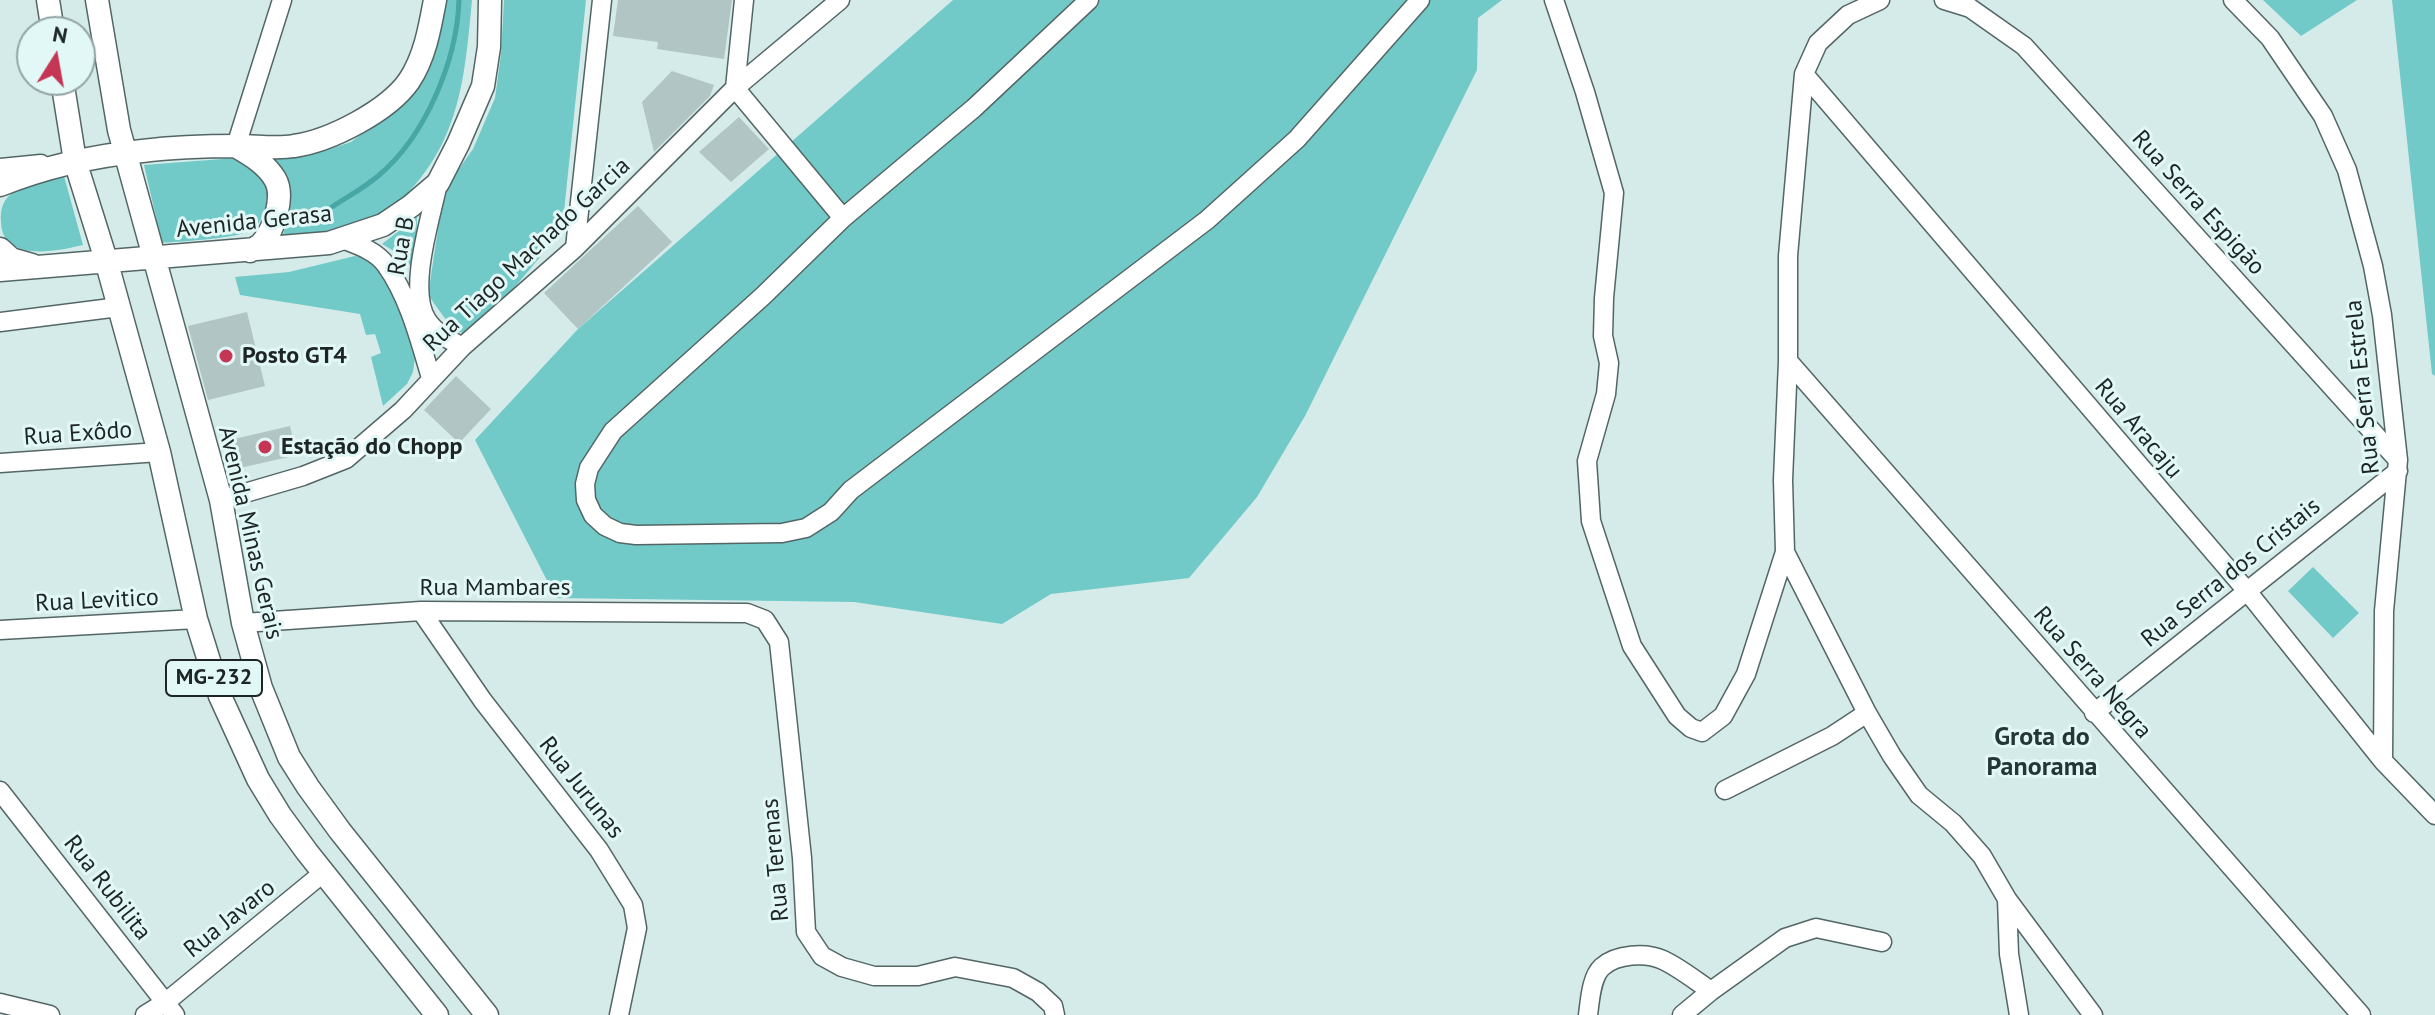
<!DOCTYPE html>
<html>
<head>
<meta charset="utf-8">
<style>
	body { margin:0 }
	#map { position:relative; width:2435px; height:1015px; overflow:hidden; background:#d5ebea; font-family:"PT Sans",sans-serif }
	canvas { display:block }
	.north { position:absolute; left:16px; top:16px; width:80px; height:80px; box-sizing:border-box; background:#e2f8f7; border:2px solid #93a4a3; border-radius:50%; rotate:11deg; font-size:22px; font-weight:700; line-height:32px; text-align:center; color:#1d2525 }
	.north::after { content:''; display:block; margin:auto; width:28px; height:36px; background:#c53554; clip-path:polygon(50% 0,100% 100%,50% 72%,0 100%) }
</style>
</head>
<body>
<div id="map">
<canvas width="2435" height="1015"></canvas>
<div class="north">N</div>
</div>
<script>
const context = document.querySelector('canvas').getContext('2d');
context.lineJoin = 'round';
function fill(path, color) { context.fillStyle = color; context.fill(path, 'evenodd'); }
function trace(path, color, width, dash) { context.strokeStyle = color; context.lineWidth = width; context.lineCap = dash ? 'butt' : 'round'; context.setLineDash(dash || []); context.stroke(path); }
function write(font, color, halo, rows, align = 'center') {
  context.font = font + ' "PT Sans",sans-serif'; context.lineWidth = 6; context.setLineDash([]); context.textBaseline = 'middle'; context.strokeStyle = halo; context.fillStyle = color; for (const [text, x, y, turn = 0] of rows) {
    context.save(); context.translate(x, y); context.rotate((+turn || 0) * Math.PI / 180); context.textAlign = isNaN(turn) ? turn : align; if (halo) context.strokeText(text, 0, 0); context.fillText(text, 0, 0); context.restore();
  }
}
fill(new Path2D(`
	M445,0h27c-7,74 -11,138 -66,195 -15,16 -34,30 -56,37 -18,6 -48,4 -68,6 13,-39 9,-45 -11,-78l56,-10 24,-8 33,-25z
	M504,0h82l-24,231 -80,95c-10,5 -17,9 -28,5l-26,-36 16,-105 29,-41 22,-51 6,-44z
	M953,0h549l-24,18 -1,52 -172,346 -48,81 -68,81 -138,16 -49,30 -148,-22 -298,-4 -81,-158 103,-111z
	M2263,0h94l-56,36z
	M2392,0h43v376l-3,-2z
	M235,158l13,6 20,23c-1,14 -3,33 -15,42 -13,10 -72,12 -91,14l-18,-78z
	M64,176l19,69c-25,6 -81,18 -82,-23 -1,-10 1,-21 10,-28 9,-7 41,-14 53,-18z
	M417,217l-1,54 -19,-18 -15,-9z
	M355,256l10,2 17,13 32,74 1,13 -2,14 -6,12 -24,22 -12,-49 10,-4 -6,-19 -9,1 -6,-21 -120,-19 -5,-18 54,-5z
	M2313,567l46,46 -26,25 -45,-47z`), '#72cac8');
trace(new Path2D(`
	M332,207c15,-10 32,-19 46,-31 48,-40 79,-116 81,-176`), '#46a7a5', 5);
fill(new Path2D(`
	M618,0h114l-8,59 -67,-10 1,-7 -45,-6z
	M672,71l42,14 -4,11 -56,56 -12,-50z
	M739,117l30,32 -38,33 -32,-30z
	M638,206l34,36 -94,87 -34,-36z
	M247,312l18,74 -57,14 -20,-74z
	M456,376l35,33 -32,34 -35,-33z
	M290,426l7,29 -57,13 -6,-29z`), '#b0c5c4');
const minor = new Path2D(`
	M744,0l-9,88 108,130
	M1089,0l-115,108 -131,110 -80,78 -150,135 -24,37 -4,16 1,16 7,15 12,11 15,7 16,2 146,-2 24,-5 25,-16 20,-22 356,-270 90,-81 123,-139
	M1554,0l31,92 29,101 -10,105 -1,38 6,27 -3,31 -19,67 4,60 41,125 45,70 14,12 11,4 21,-16 23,-42 39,-122 -2,-72 5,-119v-105l16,-182 14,-31 30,-28 32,-15
	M1944,0l26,8 54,38 374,414
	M2233,0l37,38 53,78 24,54 26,96 9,49 16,145 -14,151 -1,150
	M1804,74l443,517 136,170 52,54
	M236,146l46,-146
	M0,168l41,-4
	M438,183c-7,35 -31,107 -11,137 8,13 23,20 35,27
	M342,239c16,6 34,12 44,26 23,32 34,76 45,113
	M575,248l27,-248
	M0,322l119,-15
	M1788,361l573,654
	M0,463l159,-11
	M221,500l82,-24 43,-17 57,-49 59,-63 113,-99 160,-160 105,-88
	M1785,552l82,161 25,43 27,39 34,28 29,33 25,43 86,116
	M421,611l62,90 116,149 34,55 4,23 -18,87
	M243,623l178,-12 326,2 18,7 14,22 23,216 4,74 16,24 20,11 32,9h44l37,-9 58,11 25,14 15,14 2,9
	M0,630l196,-11
	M2094,713l304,-242
	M1725,790l107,-54 35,-23
	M0,791l175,224
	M2007,899l2,55 10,61
	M0,1003l50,12
	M145,1015l21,-13 157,-129
	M1588,1015c2,-14 3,-38 14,-48 14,-13 44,-15 61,-7 17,8 33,21 48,31l74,-53 31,-10 66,14
	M1682,1015l29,-24`);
const major = new Path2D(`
	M48,0l5,32
	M97,0l22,130 102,370 22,123 18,65 28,69 19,30 32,44 147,184
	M62,80l13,81 31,99 53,192 37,167 24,77 38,83 22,36 27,37 130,163
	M237,147c14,8 29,17 38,32 10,17 -1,52 -14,65 -3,3 -7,4 -11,7
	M0,185c45,-18 93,-29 142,-34 32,-4 65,-5 97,-5 18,0 38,3 55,0 36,-5 94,-35 115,-65 16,-24 21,-54 26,-81
	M0,249l11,10 21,6
	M0,270l329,-27 54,-18 28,-19 27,-23 20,-39 25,-58 6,-39 1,-47`);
trace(minor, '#536665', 21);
trace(major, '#536665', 25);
trace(minor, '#fff', 18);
trace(major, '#fff', 22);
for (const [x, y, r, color] of [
	[226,356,8,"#c53554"],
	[265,447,8,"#c53554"]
]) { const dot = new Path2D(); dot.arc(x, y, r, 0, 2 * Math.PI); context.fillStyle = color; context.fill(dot); trace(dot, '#e2f8f7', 3); }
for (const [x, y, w] of [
	[214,678,96]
]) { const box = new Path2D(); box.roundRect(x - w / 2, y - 18, w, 36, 6); context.fillStyle = '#e2f8f7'; context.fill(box); trace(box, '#1d2525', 2); }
write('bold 22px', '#1d2525', null, [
	["MG-232",214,678]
]);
write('24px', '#1d2525', '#e2f8f7', [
	["Rua Serra Espigão",2198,203,48],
	["Avenida Gerasa",254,222,-6],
	["Rua B",402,246,-80],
	["Rua Tiago Machado Garcia",527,255,-43],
	["Rua Serra Estrela",2363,387,-96],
	["Rua Aracaju",2138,429,50],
	["Rua Exôdo",78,434,-4],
	["Avenida Minas Gerais",250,533,77],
	["Rua Serra dos Cristais",2231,573,-39],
	["Rua Mambares",495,588],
	["Rua Levitico",97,601,-3],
	["Rua Serra Negra",2092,673,49],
	["Rua Jurunas",581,788,52],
	["Rua Terenas",776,860,-95],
	["Rua Rubilita",107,888,52],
	["Rua Javaro",230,919,-39]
]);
write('bold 24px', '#1d2525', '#e2f8f7', [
	["Posto GT4",242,356],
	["Estação do Chopp",281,447]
], 'left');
write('bold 26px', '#253636', '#e2f8f7', [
	["Grota do",2042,738],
	["Panorama",2042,768]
]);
</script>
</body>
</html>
